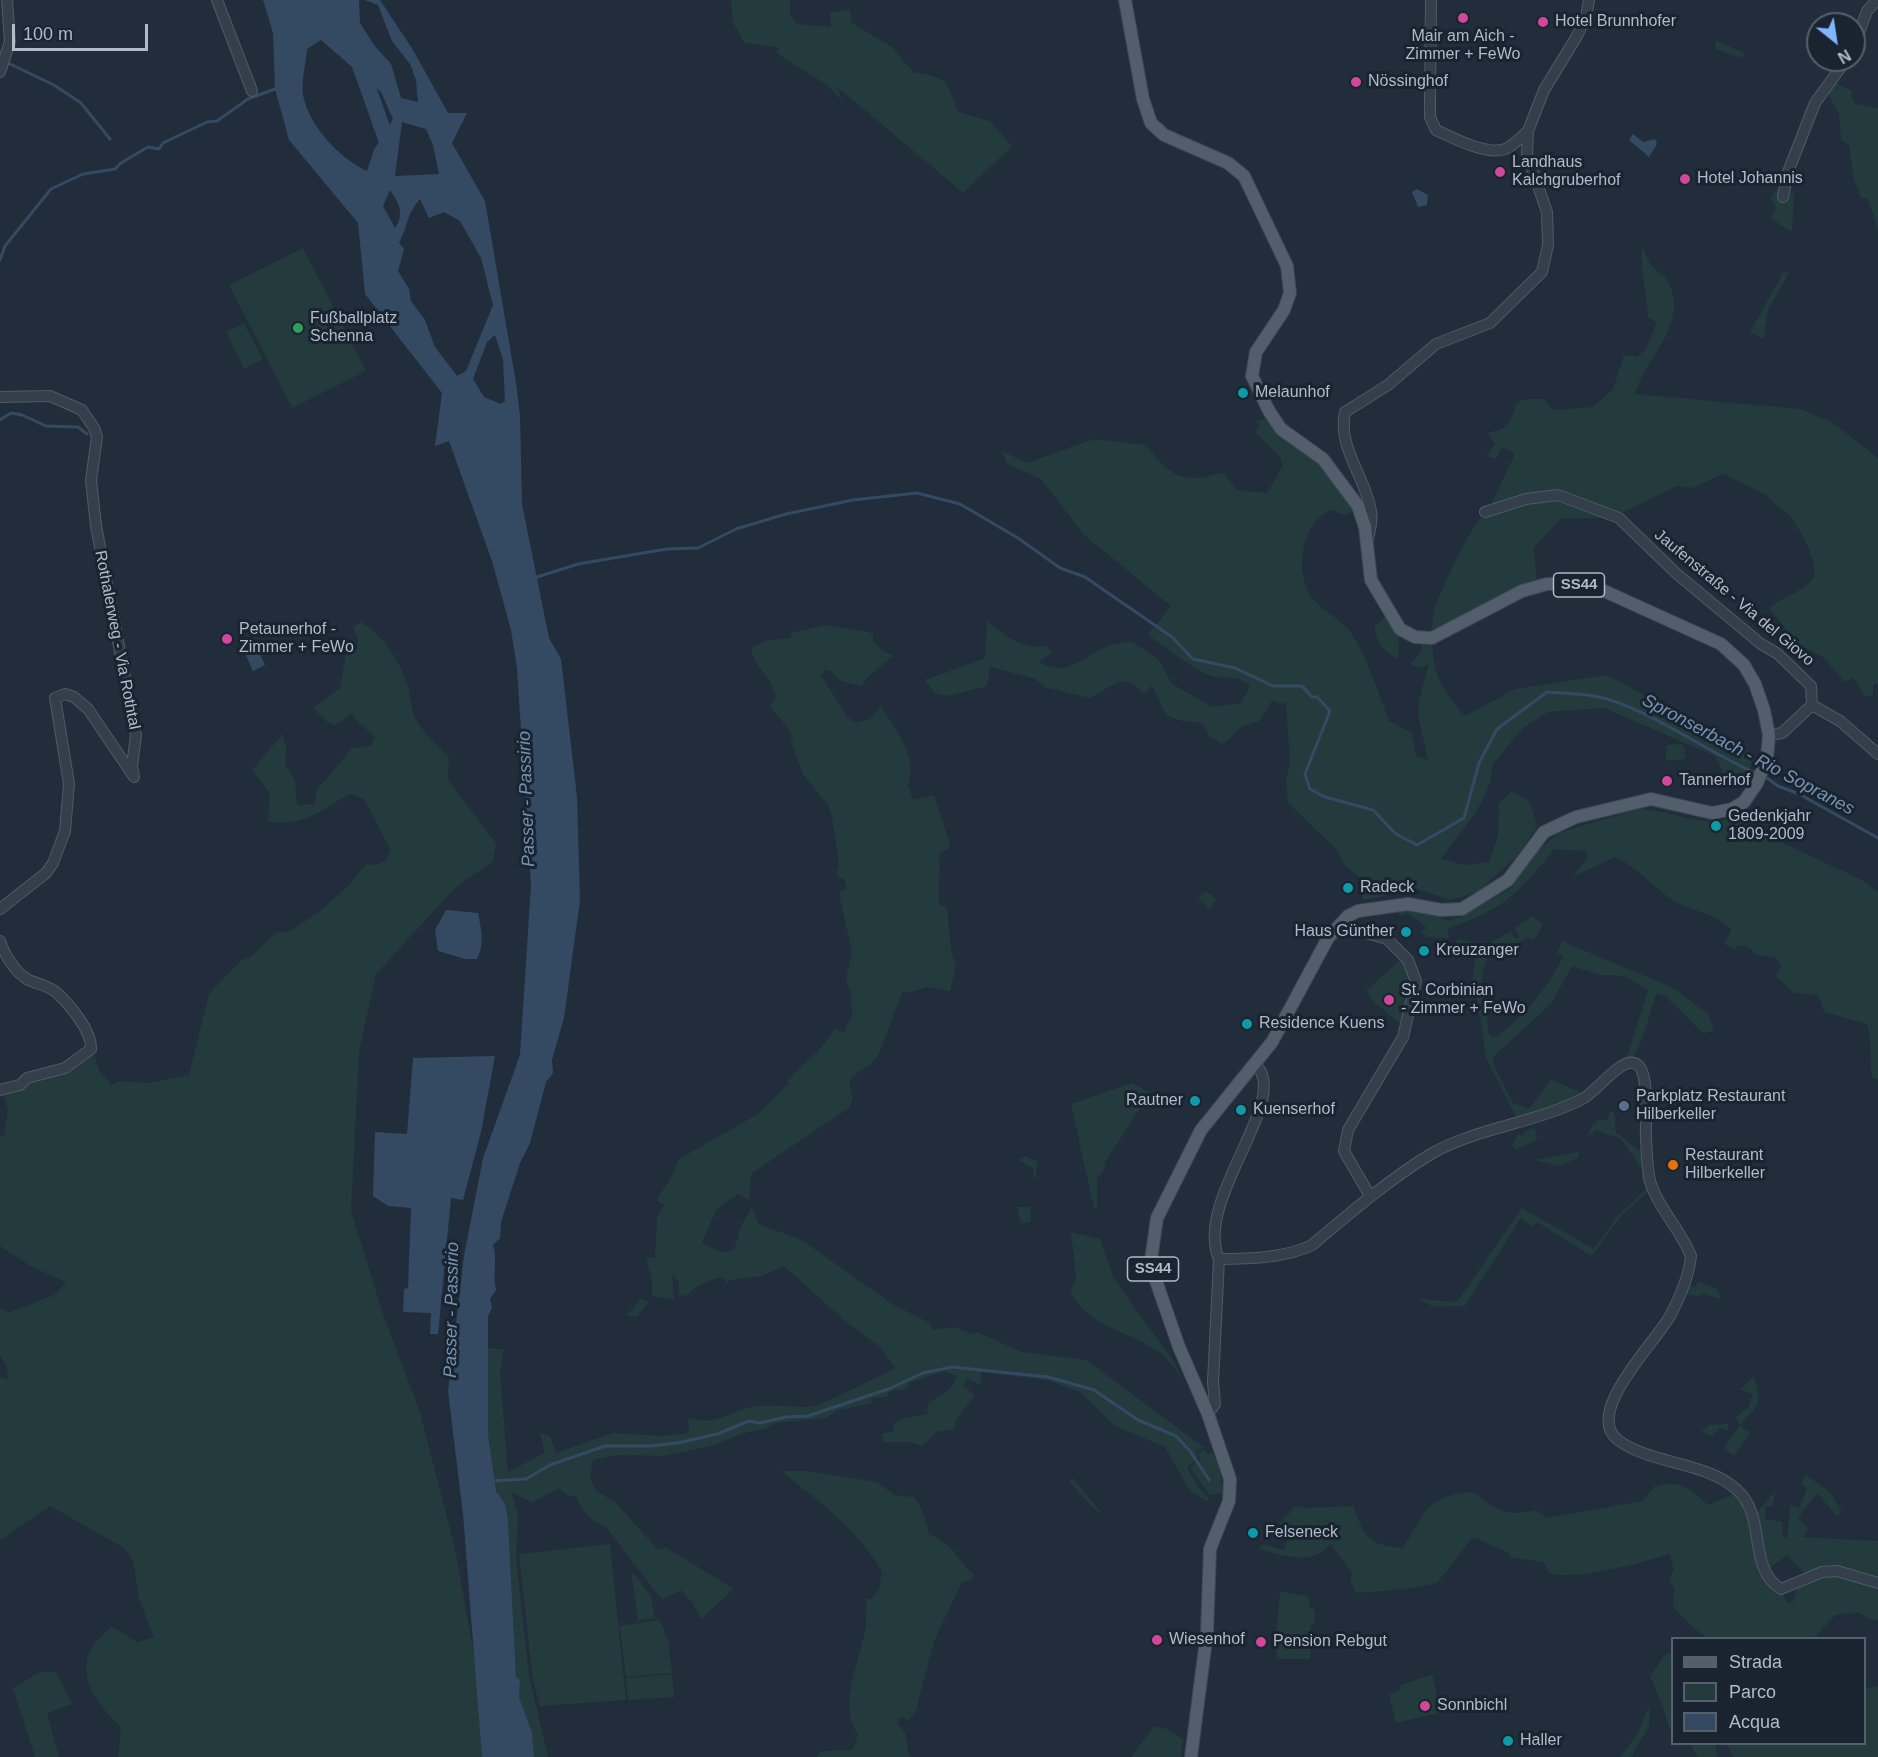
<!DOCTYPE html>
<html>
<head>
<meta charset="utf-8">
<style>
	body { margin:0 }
	#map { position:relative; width:1878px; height:1757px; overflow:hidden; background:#212d3b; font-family:Arial,sans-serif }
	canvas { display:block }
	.legend { position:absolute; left:1671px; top:1637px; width:195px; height:108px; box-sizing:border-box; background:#1a2430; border:2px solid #56606d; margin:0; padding:8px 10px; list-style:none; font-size:18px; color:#b0bac8 }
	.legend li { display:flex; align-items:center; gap:12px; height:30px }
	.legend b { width:30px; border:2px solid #56606d }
	.north { position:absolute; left:1806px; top:12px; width:60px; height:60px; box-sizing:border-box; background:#1a2430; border:2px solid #56606d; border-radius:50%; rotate:150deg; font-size:16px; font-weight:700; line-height:24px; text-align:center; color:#b0bac8 }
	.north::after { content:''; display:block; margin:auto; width:21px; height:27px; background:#7fb6fd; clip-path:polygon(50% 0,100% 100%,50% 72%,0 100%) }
	.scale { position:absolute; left:12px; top:24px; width:136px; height:27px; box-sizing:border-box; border:3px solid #b0bac8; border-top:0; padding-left:8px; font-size:18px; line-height:21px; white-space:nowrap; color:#b0bac8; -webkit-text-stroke:4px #1a2430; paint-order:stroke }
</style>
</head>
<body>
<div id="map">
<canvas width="1878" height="1757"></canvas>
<ul class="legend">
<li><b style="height:8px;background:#525e6c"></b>Strada</li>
<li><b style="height:16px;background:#233b3c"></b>Parco</li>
<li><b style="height:16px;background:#344a63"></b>Acqua</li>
</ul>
<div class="north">N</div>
<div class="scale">100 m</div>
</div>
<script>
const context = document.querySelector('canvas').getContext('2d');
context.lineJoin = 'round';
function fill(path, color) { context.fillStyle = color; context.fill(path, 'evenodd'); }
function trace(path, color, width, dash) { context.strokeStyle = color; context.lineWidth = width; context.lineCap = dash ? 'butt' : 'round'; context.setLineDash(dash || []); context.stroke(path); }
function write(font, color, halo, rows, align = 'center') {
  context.font = font + ' Arial,sans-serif'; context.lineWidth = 6; context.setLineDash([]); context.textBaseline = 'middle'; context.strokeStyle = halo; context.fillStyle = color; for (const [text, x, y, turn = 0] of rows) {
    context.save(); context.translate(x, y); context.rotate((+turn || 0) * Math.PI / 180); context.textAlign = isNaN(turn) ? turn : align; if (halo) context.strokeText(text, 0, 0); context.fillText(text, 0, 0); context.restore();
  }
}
fill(new Path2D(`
	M731,0h59v15l7,9 34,3 -1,-15 20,-2 2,13 40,24 21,25c35,6 33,7 45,40l32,9 22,25 -49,47 -110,-93 -16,-12 7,15c-18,-24 -45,-33 -68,-51l4,-4 -35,-5 -12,-20z
	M1715,40l29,13 -2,5 -26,-9z
	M1832,81l20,10 -1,6 5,7 22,4v122l-10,-31 -7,-1 -7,-18 -5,-34 -8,-6 -2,-25 -13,-26z
	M1777,188l17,6 -2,38 -22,-14 6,-9 -5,-12z
	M1643,245c2,7 4,16 9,21 4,5 11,8 14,13 27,43 -20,76 -31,115l165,15 32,13 46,36v225l-5,2v10l-7,2 -13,-19 -8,4 -22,-25 -25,-13 -29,-36c13,-11 31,-15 43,-28 10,-12 -12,-51 -21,-63 -7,-9 -18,-11 -24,-22l-44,-21 -31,14 -15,-2 -64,31 -53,2 -26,29 3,38 -105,52c1,38 9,50 33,78l50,-27 92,-14 150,81 -12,21 -18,4 -12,-25 -111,-48 -56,4 -26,17 -30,36c1,34 -32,67 -51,94l23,6 25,-3 9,-27 1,-32 13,-12 18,11 7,25 -20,29 -40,36 -26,8 -34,-11 -54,11 -3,-22 -15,-13 -10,-17 -47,-45 -2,-24 4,-17 -4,-58 -14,-3 -13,20 -18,6 -15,15 -5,2 -12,-8 -7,-13c-10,-2 -30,-1 -37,-11 -6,-8 -7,-18 -14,-26l-7,7 -12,-10 -12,-2 -30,17 -43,-10 -14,-10 -43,-11 -3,19 -39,10 -13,-3 -10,-13 60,-22 2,-37c18,15 36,29 60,25l6,6 -15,10c32,16 42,-4 70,-16 7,-3 16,-3 23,-5l28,19 13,24 40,23 29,-4 9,-16c-12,-13 -24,-7 -39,-11 -16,-5 -48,-31 -63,-41l23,-29 -87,-71 -43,-56 -34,-15 -5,-13 25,12 67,-24 52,6c24,30 36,41 76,27l15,18 30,3 15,-26 -1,-9 -26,-26 4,-6 -4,-4 13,-4 44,33 42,59 -9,5 -15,-5c-28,14 -34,54 -22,81 8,17 32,26 43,42 17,26 27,59 38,88l23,12 4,23 12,4 -9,-41v-20l10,-35 -8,4 -11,-4 11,-13 2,-12 9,-1c0,-8 0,-16 1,-24 5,-18 40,-95 55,-103l27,-57 -13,-7 -6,12 -10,-3 9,-12 -8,-11c37,-5 17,-27 37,-33 5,-2 14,-1 20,-1l8,11 41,-3 20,-18 11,-34 13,2 9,-8 11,-27 -9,-4c0,-23 -10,-50 -5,-73z
	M303,248l63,123 -74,37 -63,-123z
	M1784,271l5,2 -21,37 -4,29 -14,-7z
	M244,323l19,36 -19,10 -18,-37z
	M1389,613l11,16 -2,30c-14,-6 -22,-17 -24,-32z
	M361,622c24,15 40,41 48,68 2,9 2,20 6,28 9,15 21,27 34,39l-1,23 48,63 -3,18 -38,27 -79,86 -17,78 -8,159 33,106 35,92 36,139 22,125 5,84h-364l3,-30c-18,-17 -42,-43 -33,-72 3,-10 17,-21 23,-29l26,16 17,-5 -16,-41 -4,-33 -10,-15 -74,-42 -50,34v-163l8,2 -1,-12 -7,-12v-47l8,5 48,-19 10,-12 -34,-15 -32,-21v-110h4l4,-26 -6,-19 50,-18 39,-30 8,28 13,14 7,-4 31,2 39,-8 20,-81 32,-34 8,-2 28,-26h12l30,-20 30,-27 17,-21 10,1 10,-4 4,-12 -26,-50 -14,-5c-27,15 -50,35 -82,27l2,-28 -18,-23 31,-36 3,14 -1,16 10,16 2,25 18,-1 1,-13 36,-43 19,-2 4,-9 -19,-17 -4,-7 -17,12 -8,-3 -14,-14 27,-20 6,-34 11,-5 1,-9 -5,-13z
	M827,625l41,7 5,2v7l9,9 11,6 -26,22 -5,8 -21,-5 -11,-10 -5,-1 -4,5 25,40 9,8 15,-4 11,-13c14,24 38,51 27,79l5,15 21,-5 15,46v7l-10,6c2,17 -1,33 0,50l8,4 4,41 5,17 -6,25 -23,-4 -19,6 -5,-2 -25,65c-9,11 -22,15 -29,27l4,15 -3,9 -99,67 -2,26 -11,-6 -22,16 -14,33 18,9 14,-2 7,-24 11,-19 6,17 44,16 90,64 38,19 2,7 22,-3 19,7 4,-2 45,20 64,8 119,88 -9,2 2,7 -11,11 13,21 10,10 -4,2 -17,-11 -24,-43 -50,-21 -35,-34 -33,-12 -66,-8v13l-14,-6 -4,7 12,9c-7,12 -19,18 -21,34l-17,3 -15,14 -13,-4h-26l-1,-8 11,-2v-8l10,-6 25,-4 -1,-8c11,-13 20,-9 30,-29l-12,-6 -36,12 -1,5 -19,4 -2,5 -16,1 1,5 -34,7 -12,8 -51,5 -9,6 -23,4 -28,12 -52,11 -47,-1 -23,5 -3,17 5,13 21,13 42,47 7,-3 69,42 -33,30 -9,-17 -11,-12 -19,10 -55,-72c-13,-6 -28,-18 -31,-33l-7,2 -11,-9 -26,15 -21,-11 7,22 -2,45 13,116 19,82h-14c-2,-21 -8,-37 -14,-56 -2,-8 0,-15 -4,-23l-8,-158c-2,-13 -9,-20 -12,-31 -13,-39 -8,-99 -8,-141l16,1 -4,24 8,99 37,-19 -5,-20 10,3 6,17 57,-20 49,3 27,-3 -1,-15c33,7 35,-4 63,-11 18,-4 45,2 66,-1l79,-38 -17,-22 -34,-25 -61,-55 -22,10 -32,4 -6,6 2,-5 -4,-4c-15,3 -25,9 -37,19l-7,-1 1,-13 -7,-7 2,25 -22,-4v-16l-6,-23 9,1 2,-41 7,-12 -8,-5 13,-19 10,-22 79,-45 31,-31 -2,-3 32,-30 16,-21 9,3 9,-19 -3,-8 2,-8 -6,-18 6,-27 -13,-59 7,-5 -1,-8 -9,-4 3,-11 -7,-49 -4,-11 -25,-31 -13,-34h4c-6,-14 -15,-23 -25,-34l7,-7c-2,-22 -22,-29 -25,-51l15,-7 25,-3 -1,-5z
	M1681,744l3,3 1,12 -19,2 1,-16z
	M1638,809c32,0 68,22 98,7l5,7 -4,3 14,12 9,-8 12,2 9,-12 7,6 -7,16 79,37 18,13v188l-6,-2c-3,-18 1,-37 -5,-54l-43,-12 -6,-17 -24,-2 -18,-17 5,-9 -5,-9 -19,-3 -10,-9 -9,-1 -3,5 -11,-7 8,-13c-16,-17 -39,-18 -58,-29 -16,-10 -45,-40 -59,-44l-43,20 15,-19v-7l-33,-2c-36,46 -51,60 -107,80l3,9 -24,-1 -5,-6 6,-3 -20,-15 -4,3 -6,-3 -1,-3 30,2 21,9 16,-5 48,-28 27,-37 20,-18z
	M1206,891l10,8 -6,10 -12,-11z
	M1532,916l11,9 -9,15 -7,-3c-10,9 -32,13 -38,20 -6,7 -6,20 -9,29l6,5 2,41 4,5 6,-1c28,-22 50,-48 65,-80l-6,-3 5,-12 111,47 36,27 5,16 -11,2 -38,-37 -9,-2c-6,16 -15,64 -31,69l23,-73 -24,-14 -24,-1 -28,-9 -21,38 -58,53v7l20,39 16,6 22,-30 37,17 -71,23 -31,-62 -8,-53 -7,-18 5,-30 -4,-3 -18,-2 3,-12 29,6 25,-14 4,8 4,-2 -4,-9z
	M1404,956l9,16 -8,56 -31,-26 -8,-11z
	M1132,1083l18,10 -46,71 2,2 -9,12v30h-3l-23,-104z
	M1610,1111l4,1 2,21c12,7 19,17 31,23l3,34 -29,26 -29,40 -55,-34 -4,5 -12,-9 -56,88 -31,1 -16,-8 39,3 65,-94 72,41 21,-30 31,-30 -4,-9v-11l-21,-30 -25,-9 -8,7 3,-10 7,-8 9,2z
	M1535,1127l2,13 -22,10 -3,-5 6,-11 4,2 2,-4z
	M1579,1152l-1,6 -20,8 -23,-6z
	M1025,1156l12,5 -1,18 -3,-3 1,-7 -15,-9z
	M1017,1207h13l1,15 -10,1z
	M1071,1232l29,7 14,40 60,83 10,20c-7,-10 -14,-22 -24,-29 -31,-23 -71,-25 -90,-62l6,-11z
	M1698,1282l20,7 3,10 -19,-5 -3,2 -16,-2 4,-10 8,3z
	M641,1299l8,3 -12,14h-11z
	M1754,1376c9,27 3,32 -14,49l10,8 -16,23 -10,-8 16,-23 -4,-8 13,-11 4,-12 -13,-4z
	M1728,1424v7l-8,-3 -7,8 -12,-4 8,-7z
	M1205,1450l3,4 5,-2c6,14 9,26 9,41l-12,2 -20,-27 10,-9 -2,-8z
	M781,1471h26l51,8 21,4 15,12 20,2 7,10 8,26 23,16 15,20 7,5 -2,6 -10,2 -28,59 -18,70 -8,10 -7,-5 -4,7 9,12 2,16 4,6h-96l5,-6 31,-1 6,-15c-20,-32 0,-70 7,-104 2,-10 0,-21 2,-32h5l7,-10 3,-17c-25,-43 -62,-70 -101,-101z
	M1806,1475l24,17 12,20 -5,4 -20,-23 -19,25 10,11 -5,8 75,4v79l-9,-1 -10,-7 -24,3 -21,23h-106l-13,-9 -22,-22 1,-19 -5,-7 5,-11 -5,-16c-29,9 -91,27 -120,19l-6,-11 -34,-5v-4l-34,-15 -4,1 -34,44 -30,6 -51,4 -6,-14 2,-6 -20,-27 -4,-1c-13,22 -50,9 -70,4l4,-5 22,6 5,-14 -5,-2 1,-8 -6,-2 14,-15 -1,-3 16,2 45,-2c11,30 16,40 50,42 24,-36 20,-51 69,-56 25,17 33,26 64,18l11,8 95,-17 13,-15c25,-7 36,3 53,19l31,-13 16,23 20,-24 -2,15h-8v13l17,3 1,15 4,2 3,-34 9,3 8,-19 -6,-6zM1787,1555l20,21 -8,6 -6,20 -6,1 -6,-14 -17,-17z
	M1074,1479l29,36 -11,-8 -23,-26z
	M610,1544l16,156 -86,6 -7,-25 -14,-127z
	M631,1571l20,25 4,22 -17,2z
	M1280,1591l29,6v10l5,2 1,12 -4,4 -1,34h-33l-1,-22z
	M660,1620l9,23 3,30 -46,4 -6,-51z
	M1672,1651v87c-1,-8 -18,-57 -22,-61l13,-20z
	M40,1672h16l16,32 -25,9 12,44h-24l-22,-69z
	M672,1674l2,23 -46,3 -2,-22z
	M1433,1674l6,39 -43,10 -7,-28 12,-6v-4z
	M1878,1686v71h-145l-6,-13h137l1,-55z
	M1650,1704l-1,22 -18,31h-11l16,-21z
	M1154,1726l13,3 16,10 -2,18h-50z
	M1690,1744h26l1,13h-19z`), '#233b3c');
fill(new Path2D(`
	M263,0h96l1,23 14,22 17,19 10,34 17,4 -2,-22 -6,-16 -18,-23 -14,-36 -13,-5h15l33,50 35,63h19l-15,30 33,58 31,182 4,32 2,89 27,134 12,21 16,138 3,103 -16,118 -12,42 1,13 -7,9 -16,61 -10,20 -19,59 -1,16 -7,7c5,17 -1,28 3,45l-6,9 2,9 -4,8v119l8,56 9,13 3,16 8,157 4,3 -1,17 13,36 2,24h-52l-19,-243 -15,-123 16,-135 19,-98 37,-103 11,-170 -14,-217 -6,-38 -19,-69 -43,-120 -14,5 7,-53 -77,-99 -7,-71 -69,-83 -14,-51 -2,-56zM321,40l60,52 12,27 -19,31 -7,21c-28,-13 -58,-45 -64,-76 -2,-14 3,-32 4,-46zM402,122l24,7 7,16 6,29 -44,2zM390,190c9,13 15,24 5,38l-12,-22zM420,199l9,19 15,-6 16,9 21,37 12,47 -27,66 -9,5 -22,-29 -10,-27 -14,-19 -2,-12 -11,-18 6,-22 -5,-6c9,-17 7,-28 21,-44zM495,335l8,25 2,41 -4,3 -17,-7 -11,-18 14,-37z
	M1633,134l10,8 12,-3 2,5 -8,13 -20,-17z
	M1417,189l11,6 -1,10 -9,2 -6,-15z
	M256,645l9,20 -12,6 -9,-20z
	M446,910l32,3c3,17 7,30 -1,46h-12l-27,-8 -3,-21z
	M495,1056l-14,76 -18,68 -12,-2 -13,136h-8l1,-21 -28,-1 1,-23 4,-1 3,-80 -23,-2 -15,-10 2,-64 32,2 6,-76z`), '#344a63');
trace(new Path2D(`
	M8,63l46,22 27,18 29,36
	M0,260l5,-14 46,-57 32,-15 32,-5 6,-6 27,-16 11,2 4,-6 44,-21 10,-1 31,-22 27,-10 2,-3
	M0,420l11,-7 11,2 24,11 32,1 9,7
	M534,578l44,-14 89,-15 31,-1 38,-19 50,-15 67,-14 64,-7 43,11 58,34 42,30 25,9 87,60 21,22 42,9 38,18h29l10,11h5l13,14 -25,63 5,15 15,8 48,13 23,24 21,11 47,-27 15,-55 18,-34 50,-37c15,1 31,1 47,4 51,9 113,57 164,78
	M1764,776l14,10 21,8 79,44
	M492,1481l34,-2 24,-14 55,-19h44l29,-3 39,-9 32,-13 11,2 26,-6 22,-1 83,-28 32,-15 29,-6 96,10 46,13 44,30 38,16 14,15 19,29`), '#344a63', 3);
trace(new Path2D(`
	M357,57l33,93 -1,4`), '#344a63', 16);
const minor = new Path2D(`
	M217,0l35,91
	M1431,0l-1,101v16l6,13c15,7 51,26 69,19 8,-3 16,-12 23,-18
	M1854,46l13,-35 10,-11
	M0,72l10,-30 -3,-42
	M1783,197l5,-25 27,-69 31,-43
	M0,397l50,-1 32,14 12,18 3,9 -6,43 5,46 40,209 -4,31 2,11 -46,-68 -14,-12 -9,-3 -10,4 14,86 -4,47 -12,32 -7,10 -46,36
	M1485,512l41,-13 32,-4 61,23 58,56 84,70 17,10 33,32 1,19
	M1368,539c2,-9 5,-19 3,-28 -5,-33 -34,-64 -26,-99l43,-27 48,-41 54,-21 52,-51 6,-27 -1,-33 -20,-58 1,-23 16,-41 33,-54 9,-19 3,-17
	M1812,705l28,16 38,33
	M1769,735l13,-2 30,-28
	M1339,925l48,14 21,21 8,21 -13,56 -55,93 -4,21 26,45
	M0,941c4,13 15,31 27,38 9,5 23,7 30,14 13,12 35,38 34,56l-26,19 -38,10 -7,7 -20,5
	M1219,1259c29,0 67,-1 93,-14 38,-32 76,-65 119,-91 44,-26 106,-31 153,-56 13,-7 40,-45 54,-33 12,10 7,59 8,75 1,13 1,28 4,41 8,27 31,49 41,75 -2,20 -12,43 -21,60 -15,27 -87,97 -52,124 34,25 86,21 118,49 32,27 10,78 45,100l41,-17 15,-1 41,12
	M1208,1414l7,-10 -2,-22 6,-123c-26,-59 73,-159 37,-194`);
const major = new Path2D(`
	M1125,0l18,99 8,24 13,12 64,28 16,13 43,90 3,27 -6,17 -28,42 -4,24 17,35 12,18 42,30 35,47 7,21 6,53 29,49 15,8 17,1 90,-47 25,-7h25l30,6 119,54 23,21 11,19 9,26 5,25 -2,23 -10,25 -13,19 -12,7 -20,4 -61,-14 -75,18 -32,15 -36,48 -46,29 -21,1 -33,-6 -50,7 -10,5 -20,22 -56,104 -71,88 -44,88 -6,42 5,21 23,66 29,67 22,65 -1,22 -19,48 -3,83 -16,125`);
trace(minor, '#505a66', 12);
trace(major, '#3e4855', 14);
trace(minor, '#353f4c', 10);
trace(major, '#525e6c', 12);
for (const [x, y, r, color] of [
	[1463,18,6,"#d1479c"],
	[1543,22,6,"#d1479c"],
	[1356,82,6,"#d1479c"],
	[1500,172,6,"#d1479c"],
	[1685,179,6,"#d1479c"],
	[298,328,6,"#2e9e5b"],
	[1243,393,6,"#0f9aa8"],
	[227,639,6,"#d1479c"],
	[1667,781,6,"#d1479c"],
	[1716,826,6,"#0f9aa8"],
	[1348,888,6,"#0f9aa8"],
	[1406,932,6,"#0f9aa8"],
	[1424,951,6,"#0f9aa8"],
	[1389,1000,6,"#d1479c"],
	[1247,1024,6,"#0f9aa8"],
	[1195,1101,6,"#0f9aa8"],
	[1624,1106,6,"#5c6f8a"],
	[1241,1110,6,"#0f9aa8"],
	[1673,1165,6,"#e8710a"],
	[1253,1533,6,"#0f9aa8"],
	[1157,1640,6,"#d1479c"],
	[1261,1642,6,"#d1479c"],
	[1425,1706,6,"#d1479c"],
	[1508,1741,6,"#0f9aa8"]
]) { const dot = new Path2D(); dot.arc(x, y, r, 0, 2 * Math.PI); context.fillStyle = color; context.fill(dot); trace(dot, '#1a2430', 2); }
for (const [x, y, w] of [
	[1579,585,51],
	[1153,1269,51]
]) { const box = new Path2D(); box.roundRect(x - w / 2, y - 12, w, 24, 4.5); context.fillStyle = '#1a2430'; context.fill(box); trace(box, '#b0bac8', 1.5); }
write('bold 15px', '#b0bac8', null, [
	["SS44",1579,585],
	["SS44",1153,1269]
]);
write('16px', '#b0bac8', '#1a2430', [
	["Hotel Brunnhofer",1555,22],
	["Mair am Aich -",1463,37,"center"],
	["Zimmer + FeWo",1463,55,"center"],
	["Nössinghof",1368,82],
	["Landhaus",1512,163],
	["Kalchgruberhof",1512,181],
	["Hotel Johannis",1697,179],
	["Fußballplatz",310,319],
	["Schenna",310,337],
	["Melaunhof",1255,393],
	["Petaunerhof -",239,630],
	["Zimmer + FeWo",239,648],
	["Tannerhof",1679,781],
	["Gedenkjahr",1728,817],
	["1809-2009",1728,835],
	["Radeck",1360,888],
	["Haus Günther",1394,932,"right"],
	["Kreuzanger",1436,951],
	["St. Corbinian",1401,991],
	["- Zimmer + FeWo",1401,1009],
	["Residence Kuens",1259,1024],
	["Parkplatz Restaurant",1636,1097],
	["Hilberkeller",1636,1115],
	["Rautner",1183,1101,"right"],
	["Kuenserhof",1253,1110],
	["Restaurant",1685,1156],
	["Hilberkeller",1685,1174],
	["Felseneck",1265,1533],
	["Wiesenhof",1169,1640],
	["Pension Rebgut",1273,1642],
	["Sonnbichl",1437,1706],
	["Haller",1520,1741]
], 'left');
write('16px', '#b0bac8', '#1a2430', [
	["Jaufenstraße - Via del Giovo",1734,598,40],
	["Rothalerweg - Via Rothtal",117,640,79]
]);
write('italic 18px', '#7692b1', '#1a2430', [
	["Spronserbach - Rio Sopranes",1748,755,28],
	["Passer - Passirio",527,799,-92],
	["Passer - Passirio",452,1310,-89]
]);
</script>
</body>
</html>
